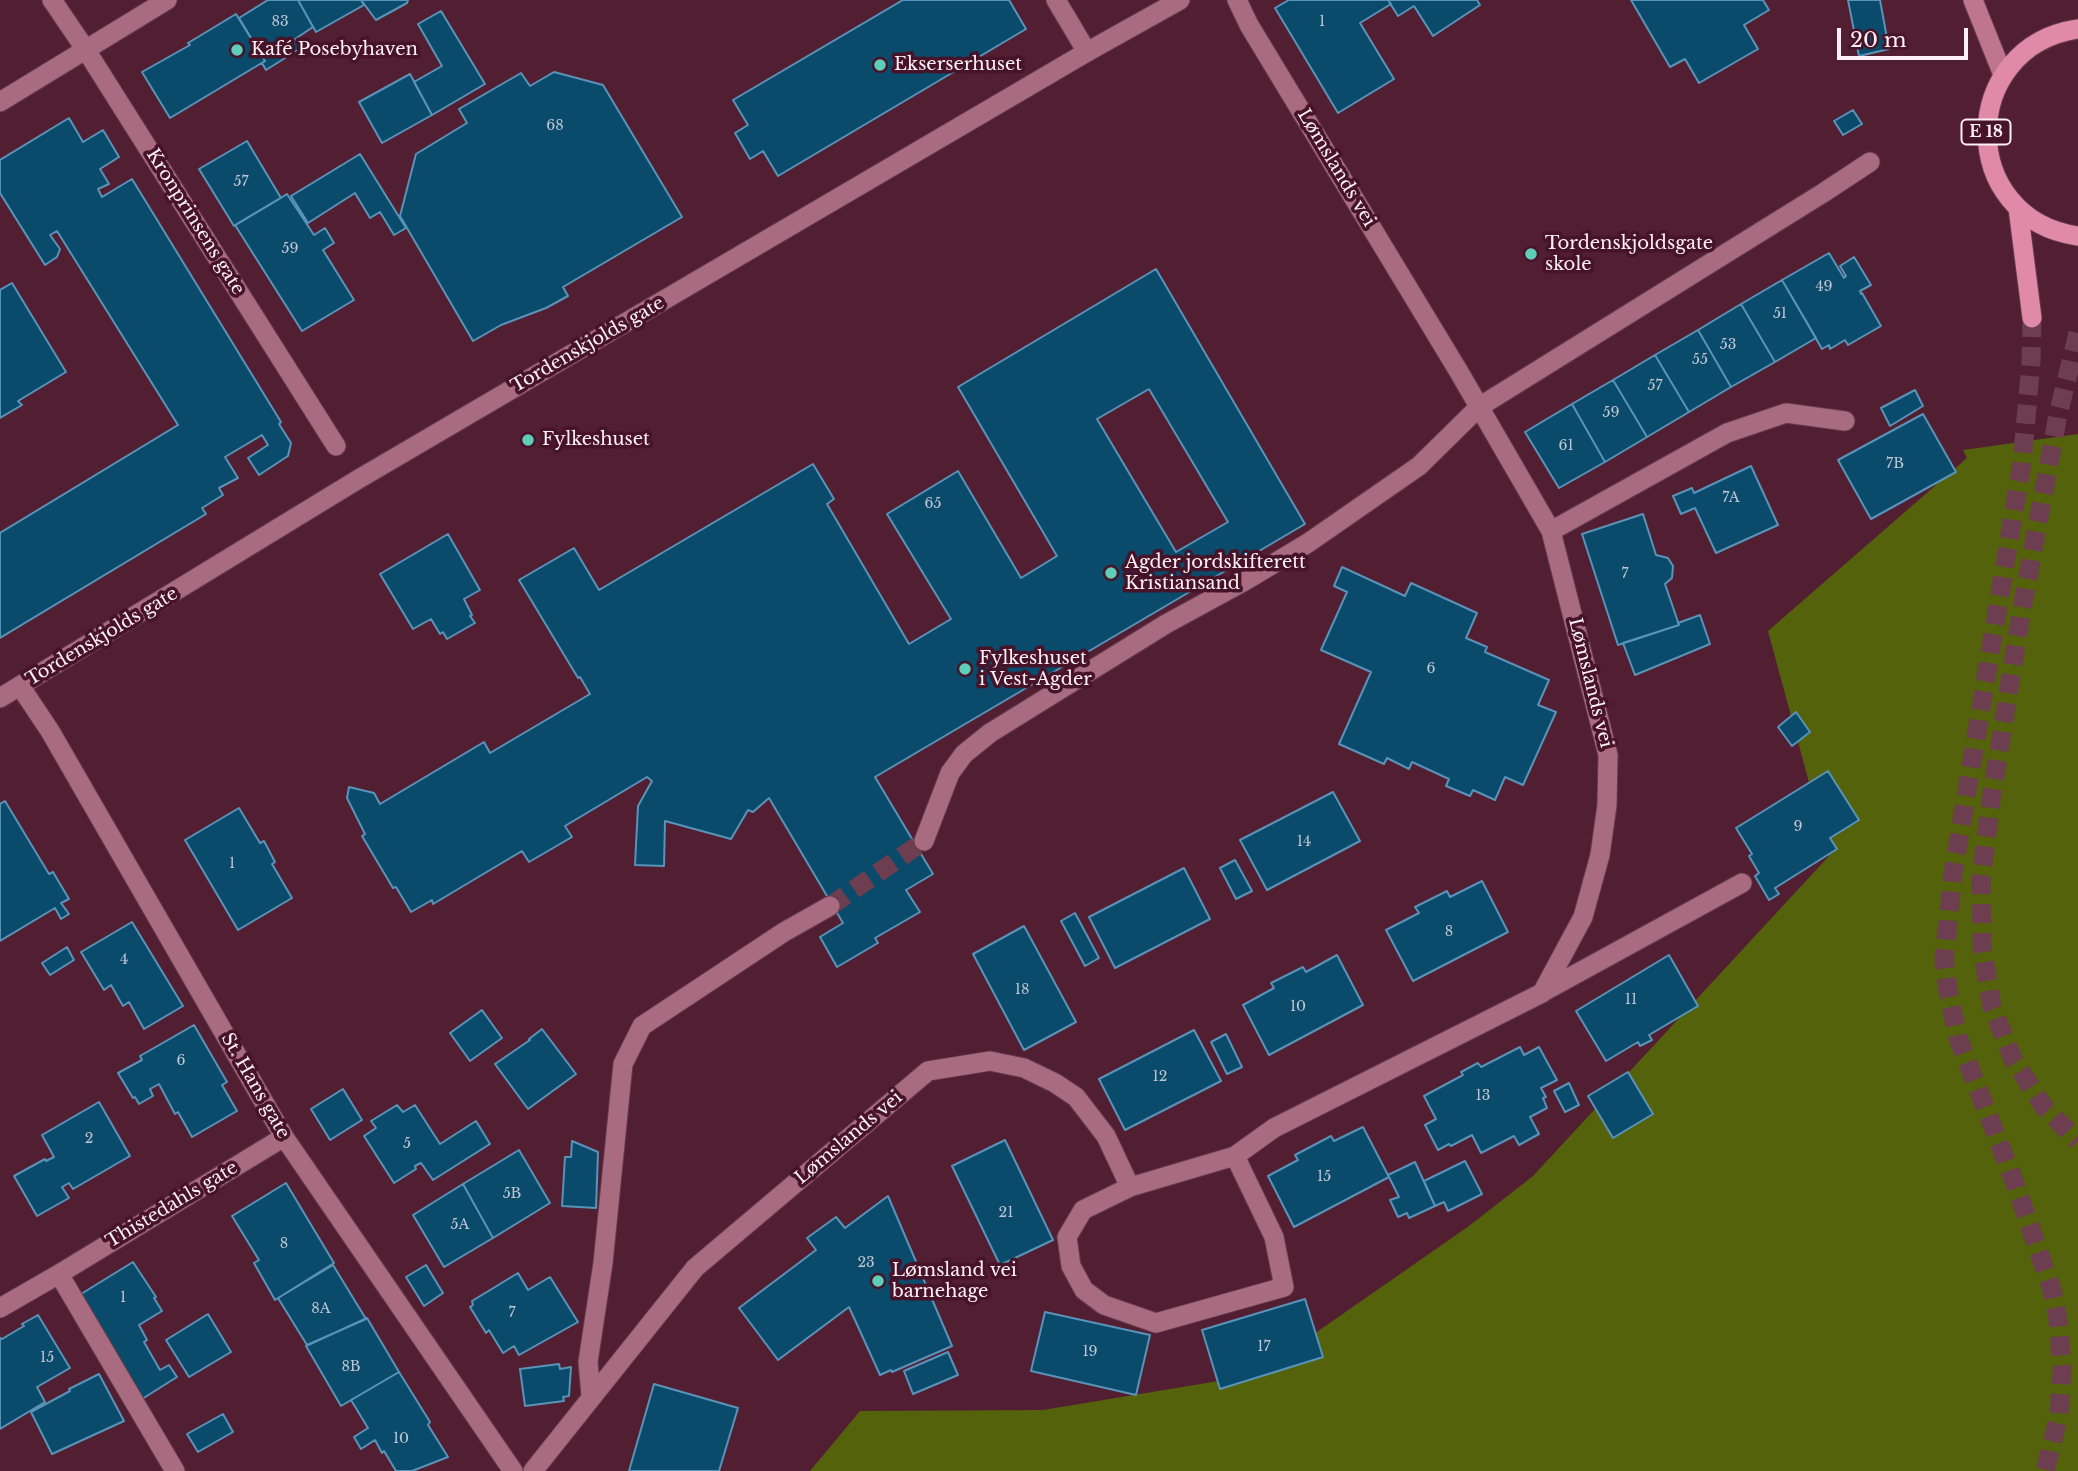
<!DOCTYPE html>
<html>
<head>
<meta charset="utf-8">
<style>
	body { margin:0 }
	#map { position:relative; width:2078px; height:1471px; overflow:hidden; background:#521e32; font-family:"Libre Baskerville",serif }
	canvas { display:block }
	.scale { position:absolute; left:1837px; top:28px; width:131px; height:32px; box-sizing:border-box; border:4px solid #fef0f4; border-top:0; padding-left:9px; font-size:21px; line-height:24px; white-space:nowrap; color:#fef0f4; -webkit-text-stroke:5px #471328; paint-order:stroke }
</style>
</head>
<body>
<div id="map">
<canvas width="2078" height="1471"></canvas>
<div class="scale">20 m</div>
</div>
<script>
const context = document.querySelector('canvas').getContext('2d');
context.lineJoin = 'round';
function fill(path, color) { context.fillStyle = color; context.fill(path, 'evenodd'); }
function trace(path, color, width, dash) { context.strokeStyle = color; context.lineWidth = width; context.lineCap = dash ? 'butt' : 'round'; context.setLineDash(dash || []); context.stroke(path); }
function write(font, color, halo, rows, align = 'center') {
  context.font = font + ' "Libre Baskerville",serif'; context.lineWidth = 7; context.setLineDash([]); context.textBaseline = 'middle'; context.strokeStyle = halo; context.fillStyle = color; for (const [text, x, y, turn = 0] of rows) {
    context.save(); context.translate(x, y); context.rotate((+turn || 0) * Math.PI / 180); context.textAlign = isNaN(turn) ? turn : align; if (halo) context.strokeText(text, 0, 0); context.fillText(text, 0, 0); context.restore();
  }
}
fill(new Path2D(`
	M2078,434v1037h-1268l50,-60 183,-1 212,-35 214,-149 64,-50 296,-320 -61,-225 199,-173 -4,-8z`), '#55620c');
const building = new Path2D(`
	M268,0h30l15,27 -18,12 6,9 -35,22 -4,-7 3,-2 -26,-43z
	M298,0h63l3,5 -48,27z
	M361,0h47l-1,3 -31,17z
	M903,0h106l17,29 -248,147 -15,-25 -13,8 -15,-26 13,-8 -15,-25z
	M1289,0h99l3,4 -31,19 34,56 -56,34 -63,-105z
	M1388,0h89l3,5 -47,31 -19,-30 -16,10z
	M1631,0h132l6,10 -25,15 14,24 -59,34 -14,-24 -15,8z
	M1848,0h32l9,49 -30,7z
	M441,11l44,73 -53,31 -18,-33 28,-16 -24,-42z
	M236,14l29,47 -95,57 -28,-46 48,-27 -2,-2z
	M554,72l49,13 79,132 -119,70 5,9 -22,12 -45,17 -28,16 -73,-125 16,-62 51,-31 -8,-14 62,-36 9,13z
	M410,74l22,41 -50,28 -23,-41z
	M1853,110l9,14 -19,11 -9,-14z
	M69,118l14,24 20,-12 16,27 -19,12 9,15 -11,5 4,8 30,-18 149,243 -2,2 12,19 -3,13 -29,19 -11,-17 20,-13 -6,-10 -37,22 13,21 -19,10 4,7 -21,13 4,6 -206,124v-105l178,-108 -121,-194 -7,4 10,14 -3,8 -12,8 -45,-72v-33z
	M247,141l34,57 -47,28 -35,-57z
	M360,154l46,74 -12,7 -14,-23 -10,6 -15,-25 -47,30 -17,-27z
	M287,194l27,41 11,-7 9,15 -11,7 31,50 -52,31 -67,-106z
	M1829,253l15,25 2,-2 -6,-10 14,-9 17,28 -11,6 1,3 1,-1 19,33 -33,19 -3,-5 -15,9 -1,-4 -7,4 -40,-69z
	M1156,269l149,255 -430,253 58,97 -27,16 14,22 -45,26 3,5 -41,24 -17,-30 23,-14 -74,-125 -16,14 -5,-2 -17,29 -66,-18 -1,45 -29,-1 3,-59 14,-25 -5,-4 -82,49 7,11 -43,25 -7,-11 -89,53 -1,-4 -21,12 -15,-25 -3,1 -31,-52 3,-2 -18,-36 2,-11 25,6 6,11 104,-62 6,11 100,-59 -10,-17 -2,1 -59,-98 55,-32 25,42 214,-126 21,35 -7,5 82,140 42,-25 -64,-105 71,-43 63,107 36,-22 -99,-169zM1149,389l79,133 -52,30 -79,-133z
	M1782,280l34,58 -41,24 -34,-58z
	M12,283l54,89 -48,29 4,4 -22,13v-128z
	M1741,304l34,58 -44,25 -33,-57z
	M1698,330l33,57 -42,25 -34,-57z
	M1655,355l34,57 -42,25 -34,-57z
	M1613,380l34,57 -42,25 -33,-58z
	M1915,390l8,16 -33,20 -9,-18z
	M1572,404l33,58 -46,26 -34,-56z
	M1923,414l33,58 -85,47 -33,-59z
	M1751,466l27,59 -62,28 -21,-45 -14,6 -8,-18 19,-8 2,5z
	M1643,514l13,41 12,3 5,8 -1,12 -7,6 14,41 -61,20 -36,-111z
	M448,534l32,56 -16,9 8,16 -2,1 5,7 -28,16 -4,-7 -3,2 -9,-15 -18,10 -33,-55z
	M1342,567l63,29 6,-13 66,30 -11,25 21,9 -2,5 64,28 -11,25 18,7 -33,73 -18,-8 -10,23 -22,-10 -3,6 -24,-10 3,-7 -37,-17 -3,7 -22,-11 -3,6 -45,-20 32,-72 -50,-22 26,-58 -13,-6z
	M1700,615l10,29 -75,31 -12,-32 56,-18 -1,-2z
	M1796,712l14,20 -18,14 -14,-19z
	M1828,771l31,49 -29,18 7,11 -62,39 4,6 -10,6 -14,-24 4,-3 -10,-17 3,-2 -16,-26z
	M1333,792l27,49 -93,49 -27,-50z
	M5,801l44,73 4,-2 16,27 -8,4 8,11 -8,5 -6,-11 -55,33v-137z
	M239,808l21,35 4,-2 11,21 -3,2 20,34 -54,32 -53,-90z
	M1235,860l17,31 -16,8 -16,-31z
	M1184,868l26,51 -95,49 -26,-51z
	M1482,881l26,51 -95,49 -27,-51 33,-17 -4,-6 32,-16 3,6z
	M1075,913l24,45 -14,8 -24,-45z
	M132,922l51,84 -39,23 -15,-27 -6,4 -12,-21 -7,5 -23,-38z
	M1024,926l52,96 -52,28 -51,-96z
	M67,947l7,13 -24,15 -8,-12z
	M1337,955l26,50 -94,50 -26,-50 31,-17 -3,-5 32,-16 3,5z
	M1669,955l29,51 -49,29 3,5 -12,6 -2,-4 -32,19 -30,-50z
	M482,1010l20,28 -32,23 -20,-28z
	M194,1025l33,57 -5,3 15,26 -45,26 -14,-25 -3,2 -16,-30 -9,5 3,7 -14,8 -4,-7 -2,1 -15,-25 24,-13 -2,-4z
	M542,1029l34,45 -48,35 -33,-45 35,-24 -1,-1z
	M1194,1030l27,51 -96,49 -26,-51z
	M1226,1034l16,33 -15,7 -16,-32z
	M1520,1047l4,8 15,-8 18,33 -16,8 5,9 -3,1 4,10 -17,9 9,17 -20,11 -5,-9 -33,17 -9,-18 -21,11 -2,-2 -11,6 -13,-25 11,-6 -12,-23 39,-21 -2,-3 17,-9 3,4z
	M1628,1072l25,42 -40,24 -25,-42z
	M1569,1083l10,22 -14,7 -11,-21z
	M343,1089l19,31 -32,20 -19,-31z
	M99,1102l31,54 -57,33 -4,-6 -7,4 7,11 -32,18 -23,-40 31,-17 1,2 8,-4 -12,-22z
	M397,1105l6,7 12,-7 25,39 36,-23 14,23 -57,36 -12,-17 -6,3 1,3 -22,14 -30,-47 12,-8 -5,-7z
	M1363,1127l26,50 -95,50 -26,-51 30,-16 -3,-5 36,-19 3,5z
	M1005,1140l48,100 -53,25 -48,-99z
	M572,1141l26,11 -2,56 -34,-2 3,-49h6z
	M519,1150l31,53 -57,35 -30,-54z
	M1465,1161l17,33 -34,17 -4,-9 -9,4 -11,-25z
	M1415,1162l20,44 -26,12 -2,-5 -9,4 -8,-17 9,-3 -11,-22z
	M286,1183l48,80 -59,37 -21,-37 5,-3 -27,-44z
	M463,1184l30,54 -49,29 -31,-52z
	M888,1196l64,150 -60,26 -1,-2 -11,5 -31,-68 -71,53 -39,-52 77,-58 -9,-12 29,-21 9,11z
	M133,1262l23,35 -2,1 8,13 -23,14 8,15 -3,2 16,28 9,-5 8,12 -35,22 -61,-105z
	M333,1265l33,54 -59,26 -29,-47z
	M426,1265l17,28 -19,13 -18,-29z
	M518,1273l10,17 22,-13 28,45 -59,33 -5,-9 -11,7 -14,-23 -3,3 -16,-26 3,-2 -1,-4z
	M1305,1299l18,58 -103,32 -18,-59z
	M1045,1312l105,23 -14,60 -105,-24z
	M208,1314l23,38 -42,25 -23,-37z
	M38,1315l32,53 -33,19 8,15 -45,27v-91l2,1 22,-13 -2,-2z
	M367,1318l32,54 -58,34 -35,-60z
	M948,1352l10,23 -45,19 -9,-23z
	M559,1364l1,5 11,-2 -2,29 -6,1 1,4 -39,5 -5,-37z
	M399,1372l31,50 -2,3 20,32 -36,14h-16l-12,-20 -2,2 -7,-13 -14,9 -7,-12 14,-9 -17,-28z
	M99,1374l25,47 -72,33 -21,-42 39,-21 -1,-2z
	M654,1384l84,24 -19,63h-90z
	M223,1414l10,18 -35,20 -11,-18z`);
fill(building, '#0a4a6b');
trace(building, '#5a93b8', 2);
trace(new Path2D(`
	M830,906l94,-65`), '#6c3e4f', 19, [19, 10]);
trace(new Path2D(`
	M2032,318l-1,45 -9,100 -69,411 -9,86 4,30 10,48 58,148 36,104 6,29 4,49 -3,47 -14,56
	M2078,333l-20,82 -37,199 -30,186 -10,78 1,69 10,60 21,52 31,48 34,34`), '#6c3e4f', 19, [19, 10]);
const minor = new Path2D(`
	M52,0l34,50 250,396
	M1056,0l31,52
	M0,102l167,-102
	M1551,531l176,-98 59,-20 59,8
	M20,686l30,45 234,406 229,334
	M924,841l26,-68 14,-19 26,-21 176,-109 77,-42 65,-39 111,-77 60,-59 344,-214 47,-31
	M1543,992l199,-109
	M1130,1187l-47,23 -16,27 4,29 13,24 20,15 52,18 128,-36 -10,-50 -39,-81
	M59,1274l116,197
	M0,1308l59,-34 225,-137
	M591,1396l-3,-34 15,-99 20,-199 19,-38 142,-94 46,-26
	M533,1471l162,-203 233,-197 62,-10 34,7 31,15 21,14 30,39 24,51 105,-31 39,-28 268,-135 41,-76 17,-62 7,-50 1,-50 -57,-224 -92,-159 -210,-347 -12,-25`);
const tertiary = new Path2D(`
	M0,698l357,-218 730,-428 93,-52`);
const secondary = new Path2D(`
	M1973,0l30,75`);
const trunk = new Path2D(`
	M2078,29c-121,18 -121,190 0,207
	M2018,208l14,110`);
trace(minor, '#663c4e', 21);
trace(tertiary, '#663c4e', 21);
trace(secondary, '#663c4e', 21);
trace(trunk, '#663c4e', 21);
trace(minor, '#a86b7f', 19);
trace(tertiary, '#a86b7f', 19);
trace(secondary, '#bd768e', 19);
trace(trunk, '#e08aa7', 19);
for (const [x, y, r, color] of [
	[237,50,7,"#5eceb8"],
	[880,65,7,"#5eceb8"],
	[1531,254,7,"#5eceb8"],
	[528,440,7,"#5eceb8"],
	[1111,573,7,"#5eceb8"],
	[965,669,7,"#5eceb8"],
	[878,1281,7,"#5eceb8"]
]) { const dot = new Path2D(); dot.arc(x, y, r, 0, 2 * Math.PI); context.fillStyle = color; context.fill(dot); trace(dot, '#471328', 2.5); }
write('14px', '#c1c6d2', null, [
	["83",280,22],
	["1",1322,22],
	["68",555,126],
	["57",241,182],
	["59",290,249],
	["49",1824,287],
	["51",1780,314],
	["53",1728,345],
	["55",1700,360],
	["57",1655,386],
	["59",1611,413],
	["61",1566,446],
	["7B",1895,464],
	["7A",1731,498],
	["65",933,504],
	["7",1625,574],
	["6",1431,669],
	["9",1798,827],
	["14",1304,842],
	["1",232,864],
	["8",1449,932],
	["4",124,960],
	["18",1022,990],
	["11",1631,1000],
	["10",1298,1007],
	["6",181,1061],
	["12",1160,1077],
	["13",1483,1096],
	["2",89,1139],
	["5",407,1144],
	["15",1324,1177],
	["5B",512,1194],
	["21",1006,1213],
	["5A",460,1225],
	["8",284,1244],
	["23",866,1263],
	["1",123,1298],
	["8A",321,1309],
	["7",512,1313],
	["17",1264,1347],
	["19",1090,1352],
	["15",47,1358],
	["8B",351,1367],
	["10",401,1439]
]);
for (const [x, y, w] of [
	[1986,132,49]
]) { const box = new Path2D(); box.roundRect(x - w / 2, y - 12.5, w, 25, 5); context.fillStyle = '#471328'; context.fill(box); trace(box, '#fef0f4', 2); }
write('bold 16px', '#fef0f4', null, [
	["E 18",1986,132]
]);
write('18px', '#fef0f4', '#471328', [
	["Kafé Posebyhaven",251,50],
	["Ekserserhuset",894,65],
	["Tordenskjoldsgate",1545,244],
	["skole",1545,265],
	["Fylkeshuset",542,440],
	["Agder jordskifterett",1125,563],
	["Kristiansand",1125,584],
	["Fylkeshuset",979,659],
	["i Vest-Agder",979,680],
	["Lømsland vei",892,1271],
	["barnehage",892,1292]
], 'left');
write('18px', '#fef0f4', '#471328', [
	["Lømslands vei",1336,168,59],
	["Kronprinsens gate",195,222,58],
	["Tordenskjolds gate",588,345,-30],
	["Tordenskjolds gate",102,637,-31],
	["Lømslands vei",1590,683,76],
	["St. Hans gate",255,1086,60],
	["Lømslands vei",849,1138,-40],
	["Thistedahls gate",172,1205,-31]
]);
</script>
</body>
</html>
